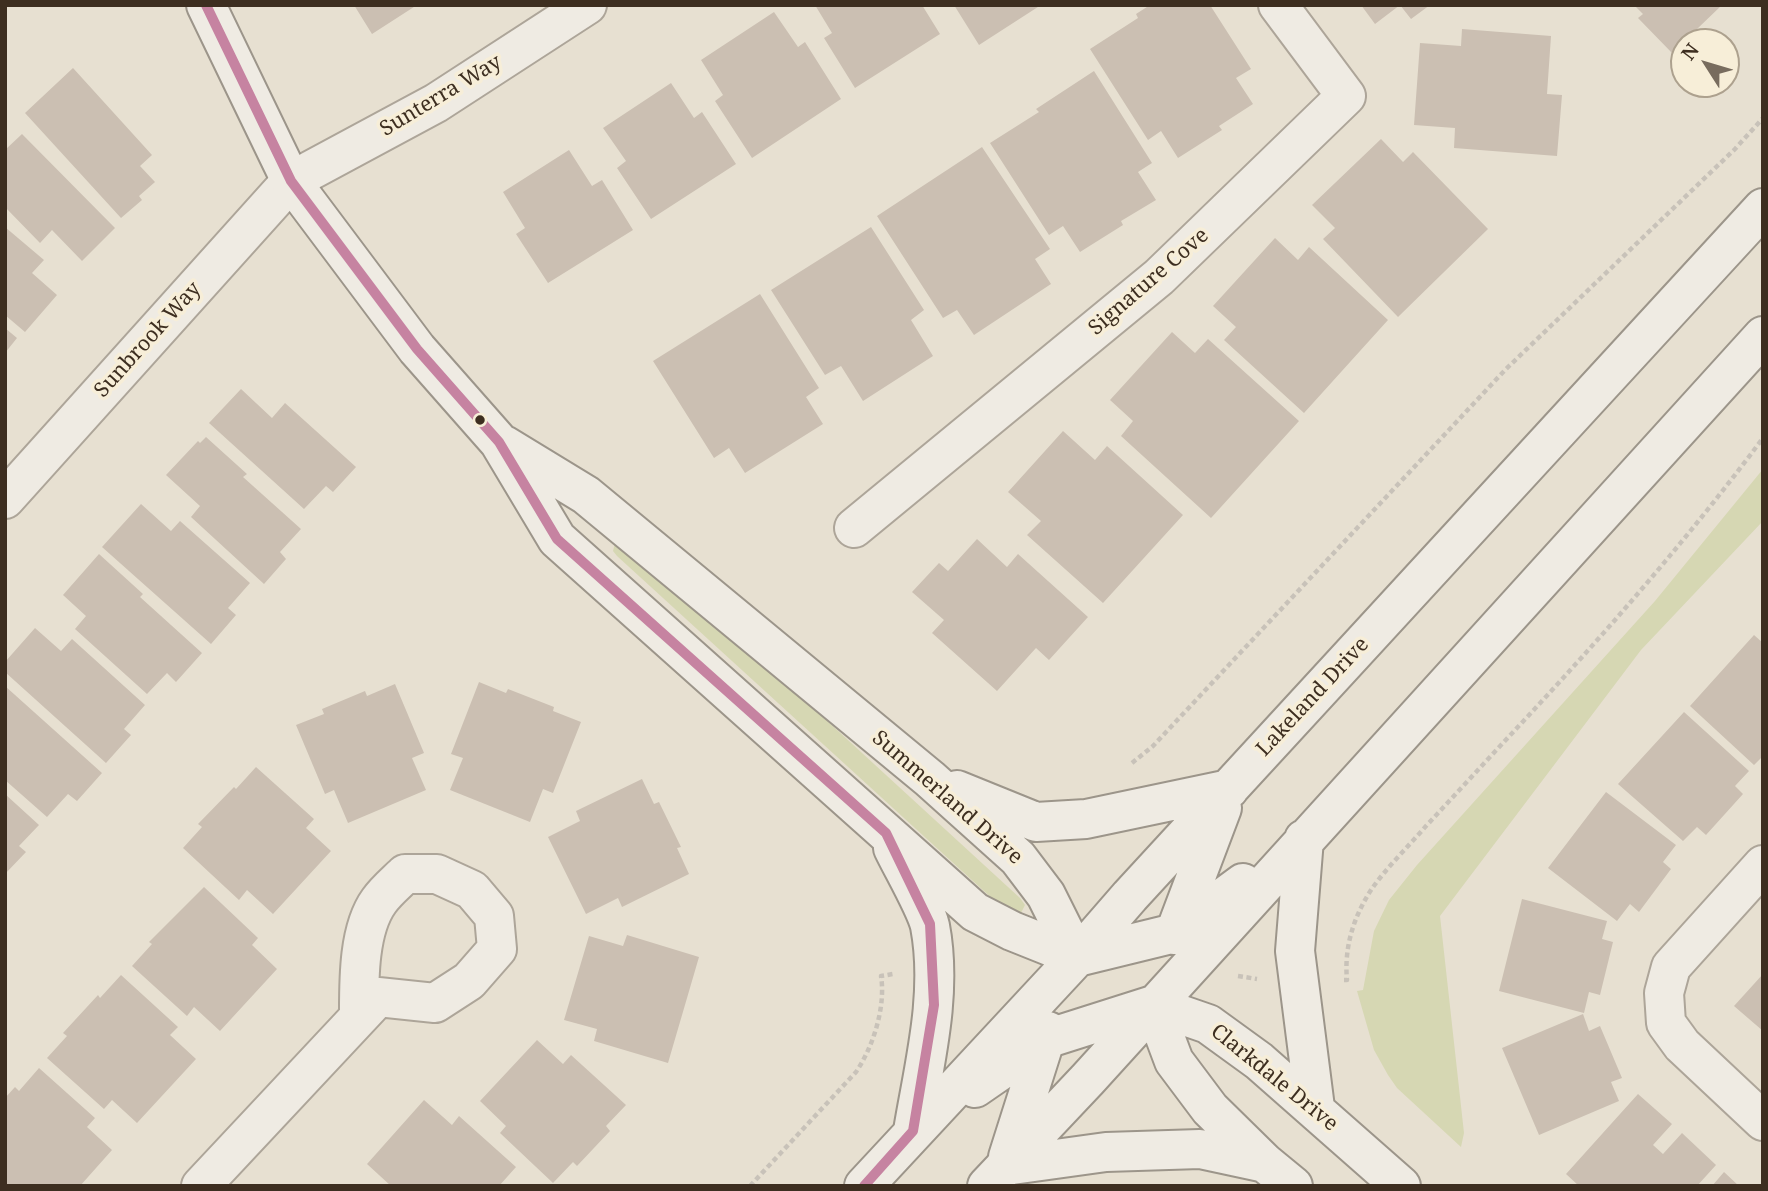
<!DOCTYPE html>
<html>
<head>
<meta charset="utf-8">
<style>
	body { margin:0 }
	#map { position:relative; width:1768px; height:1191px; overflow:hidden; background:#e7e0d1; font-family:"Noto Serif",serif }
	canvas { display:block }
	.frame { position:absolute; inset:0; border:7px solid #3d2e20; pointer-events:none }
	.north { position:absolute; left:1670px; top:28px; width:70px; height:70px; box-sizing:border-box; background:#f7eed8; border:2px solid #ada18e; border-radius:50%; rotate:307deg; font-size:19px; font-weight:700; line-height:28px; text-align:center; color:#3d2e20 }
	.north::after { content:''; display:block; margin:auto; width:24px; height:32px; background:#786c5e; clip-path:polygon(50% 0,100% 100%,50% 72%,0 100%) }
</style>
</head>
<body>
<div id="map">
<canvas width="1768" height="1191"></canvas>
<div class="frame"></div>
<div class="north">N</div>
</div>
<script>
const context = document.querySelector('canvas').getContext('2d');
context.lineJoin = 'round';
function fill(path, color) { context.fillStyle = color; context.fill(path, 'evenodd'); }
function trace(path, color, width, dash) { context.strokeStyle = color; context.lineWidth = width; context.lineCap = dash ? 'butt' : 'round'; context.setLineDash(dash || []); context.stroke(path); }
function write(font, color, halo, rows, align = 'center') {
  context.font = font + ' "Noto Serif",serif'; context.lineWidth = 7; context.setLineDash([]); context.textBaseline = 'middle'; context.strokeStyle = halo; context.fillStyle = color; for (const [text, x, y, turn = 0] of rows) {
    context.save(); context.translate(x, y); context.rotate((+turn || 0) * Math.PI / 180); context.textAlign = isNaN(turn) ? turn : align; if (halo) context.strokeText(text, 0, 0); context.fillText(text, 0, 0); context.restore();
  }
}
fill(new Path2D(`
	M1763,469v52l-122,129 -201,266 24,217 -3,14 -64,-59 -9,-13 -14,-25 -17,-59 6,-1 11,-59 15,-31 28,-35 238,-264z
	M630,540l390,358 5,7 -5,10 -12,-2 -391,-357 -4,-5 2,-8z`), '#d6d7b3');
fill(new Path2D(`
	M354,5h63l-45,29z
	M815,5h107l18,29 -85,54 -31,-50 8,-5z
	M954,5h87l-62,40z
	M1150,5h60l41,64 -15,9 17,26 -34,22 3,4 -44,28 -17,-27 -13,9 -58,-91 48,-31 -2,-4z
	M1361,5h69l-19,14 -11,-14 -25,19z
	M1634,5h88l-50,48 -34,-35 5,-4z
	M774,12l24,35 7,-5 36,57 -89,59 -37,-57 8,-6 -22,-35z
	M1462,29l89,7 -4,58 15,1 -5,61 -103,-8 1,-20 -41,-3 6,-82 41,3z
	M73,68l79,87 -12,11 15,16 -16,14 3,4 -21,18 -96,-105z
	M1094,71l58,92 -14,9 18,28 -35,21 2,4 -43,27 -17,-26 -14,9 -59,-92 49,-31 -3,-3z
	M671,83l23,35 8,-6 34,52 -85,55 -34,-51 9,-7 -23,-33z
	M22,134l93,94 -33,33 -30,-31 -12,13 -35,-36v-57z
	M1381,139l22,23 10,-10 75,77 -90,88 -75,-78 12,-11 -23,-23z
	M982,147l68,102 -15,10 16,25 -77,51 -17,-25 -14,8 -66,-102z
	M569,150l23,36 10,-6 31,50 -85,53 -32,-49 9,-6 -22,-36z
	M5,227l39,33 -12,13 25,22 -32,37 -20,-17z
	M871,227l53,83 -13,10 22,36 -70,45 -22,-35 -16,9 -54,-85z
	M1275,238l23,22 11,-13 79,73 -84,93 -80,-73 12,-13 -23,-21z
	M760,294l59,94 -13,9 17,27 -78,49 -16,-25 -15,10 -61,-97z
	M5,328l12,10 -12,15z
	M1172,332l23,21 13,-14 91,82 -88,97 -90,-82 12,-15 -23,-21z
	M241,389l31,29 13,-15 71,64 -23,25 -7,-6 -22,23 -95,-86z
	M1063,431l32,29 12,-14 76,69 -80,88 -76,-68 14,-14 -33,-29z
	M206,437l41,37 -4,3 58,52 -21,23 6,7 -22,25 -73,-67 9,-11 -34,-31 32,-34 2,2z
	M141,504l30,27 9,-10 70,62 -22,25 8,7 -25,29 -109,-97z
	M977,539l30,28 11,-13 70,63 -39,43 -13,-12 -39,43 -65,-58 12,-13 -32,-28 27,-29 9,8z
	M99,554l44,40 -3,3 62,56 -26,29 -9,-9 -20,21 -72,-65 11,-13 -23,-21z
	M35,628l26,23 11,-12 73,66 -21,24 7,6 -25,28 -101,-91v-10z
	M1754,635l9,8v113l-9,9 -64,-59z
	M479,682l27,11 2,-4 46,18 -1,4 28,11 -28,71 -10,-4 -13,33 -80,-32 13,-32 -12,-4z
	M395,684l29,69 -12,5 14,32 -78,33 -14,-33 -9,4 -29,-69 28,-11 -2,-5 43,-18 2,5z
	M5,686l97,87 -25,28 -9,-7 -21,23 -42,-37z
	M1684,712l65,59 -14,15 8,8 -37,41 -9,-8 -14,14 -65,-57z
	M256,767l58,52 -8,9 25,23 -58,63 -26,-24 -8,10 -56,-52 19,-21 -4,-3 36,-37 2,2z
	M642,779l12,25 5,-2 22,45 -4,1 12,26 -67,33 -4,-9 -32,16 -38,-77 32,-16 -4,-10z
	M1606,792l70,53 -13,17 8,7 -32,43 -9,-8 -13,17 -69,-53z
	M5,794l34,31 -20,21 7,6 -21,22z
	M204,887l54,51 -6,7 25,24 -57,62 -26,-24 -7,9 -55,-50 20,-22 -3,-2z
	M1522,899l85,22 -5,18 11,3 -13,53 -11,-3 -5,21 -85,-22z
	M627,935l72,22 -31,106 -74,-22 3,-12 -33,-9 25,-84 34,10z
	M1763,974v57l-29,-25z
	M121,975l57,52 -8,8 26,24 -59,64 -25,-23 -8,9 -57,-51 20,-22 -4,-3 35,-38 2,3z
	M1583,1014l6,17 11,-5 22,52 -11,4 8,19 -80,34 -37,-87z
	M537,1040l26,24 8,-9 55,50 -20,21 4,5 -33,35 -4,-4 -20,21 -53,-50 6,-7 -26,-25z
	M39,1068l56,50 -8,9 25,23 -32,36h-72l-3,-3v-85l10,-11 4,4z
	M1638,1094l34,30 -19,21 10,9 19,-21 34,32 -19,21h-118l-13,-12z
	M424,1100l28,25 7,-9 57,51 -17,19h-108l-24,-22z
	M1724,1172l15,14h-27z`), '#cbbfb2');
const street = new Path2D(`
	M5,499l286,-318 145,-78 151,-98
	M854,528l305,-251 187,-181 -68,-91
	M1763,865l-92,102 -7,26 2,30 16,22 81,76
	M201,1186l177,-189 57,6 34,-22 28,-32 -3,-33 -22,-26 -35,-16h-32c-8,8 -19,17 -26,27 -21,29 -20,81 -20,116`);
const secondary = new Path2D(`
	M206,5l85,176 126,168 82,93 58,97 418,373 37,19 65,26
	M504,445l82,50 344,284 88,79 28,37 31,62
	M957,790l79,32 50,-3 143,-30
	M1304,839l-9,112 20,157
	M893,848c9,19 33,60 37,78 13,68 -6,139 -17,205
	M1174,935l48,-127
	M1077,957l98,-24 68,-50
	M1153,1005l55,19 51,37 142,125
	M1153,1005l21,56 36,48 55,54 28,23
	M975,1088l71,-49 107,-34
	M1008,1157l40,-126
	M1005,1166l101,-14 94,-3 65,14
	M864,1186l213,-229 53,-61 633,-688
	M987,1186l101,-107 675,-743`);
trace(street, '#ada599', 42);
trace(secondary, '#9c958a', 42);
trace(new Path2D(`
	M1132,763l21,-17 353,-377 229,-220 28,-31
	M1238,976l19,3
	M1344,980h3c-3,-32 6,-62 24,-90 15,-22 37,-43 55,-64 30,-32 60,-65 90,-97 87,-93 171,-189 247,-291
	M750,1186l106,-114c17,-25 30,-65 25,-96l12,-2`), '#c8c2b9', 4.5, [5, 3.5]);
trace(street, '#efebe3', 38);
trace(secondary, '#efebe3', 38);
trace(new Path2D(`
	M206,5l85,176 126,168 82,93 58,97 329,294 44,91 4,81 -21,126 -49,55`), '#c683a1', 10);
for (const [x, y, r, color] of [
	[480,420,6,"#3d2e20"]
]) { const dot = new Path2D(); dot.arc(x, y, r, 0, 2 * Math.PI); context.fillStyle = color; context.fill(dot); trace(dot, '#f7eed8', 2.5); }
write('21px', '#3d2e20', '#f7eed8', [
	["Sunterra Way",441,96,-31],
	["Signature Cove",1149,282,-41],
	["Sunbrook Way",148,340,-48],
	["Lakeland Drive",1313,697,-47],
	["Summerland Drive",947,798,41],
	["Clarkdale Drive",1274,1078,39]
]);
</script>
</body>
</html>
